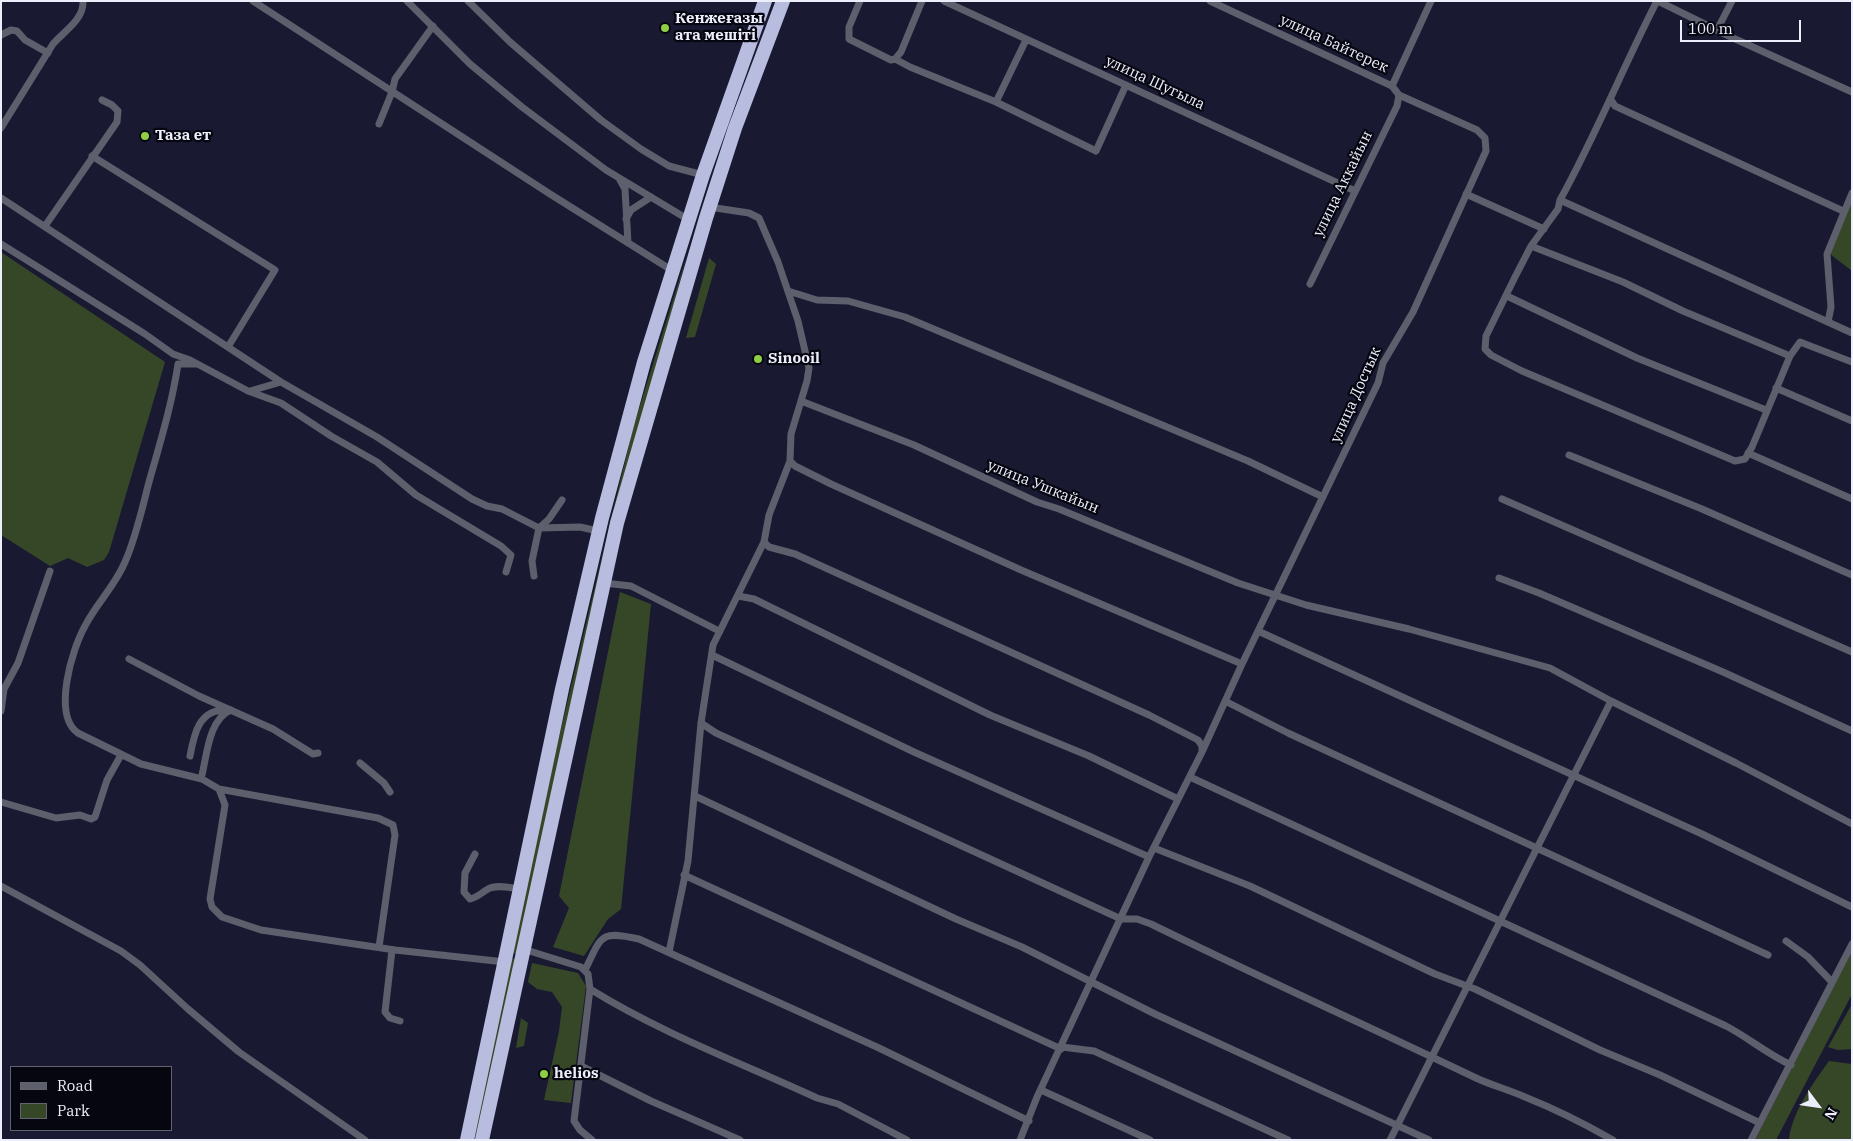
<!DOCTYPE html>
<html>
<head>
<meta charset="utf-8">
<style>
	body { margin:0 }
	#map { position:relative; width:1853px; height:1141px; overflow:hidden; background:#191a32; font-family:"IBM Plex Serif",serif }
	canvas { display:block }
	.frame { position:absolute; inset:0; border:2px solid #eceefc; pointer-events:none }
	.legend { position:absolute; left:10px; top:1066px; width:162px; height:65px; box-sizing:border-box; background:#060610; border:1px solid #62636e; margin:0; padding:6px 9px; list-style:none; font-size:15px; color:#eceefc }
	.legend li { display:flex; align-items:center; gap:10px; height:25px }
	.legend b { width:25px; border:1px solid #62636e }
	.north { position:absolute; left:1793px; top:1081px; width:50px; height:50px; -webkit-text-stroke:4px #060610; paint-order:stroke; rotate:121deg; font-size:14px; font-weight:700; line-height:20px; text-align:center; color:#eceefc }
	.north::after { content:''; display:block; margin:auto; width:18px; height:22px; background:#eceefc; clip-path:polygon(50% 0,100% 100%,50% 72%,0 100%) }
	.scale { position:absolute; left:1680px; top:20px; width:121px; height:22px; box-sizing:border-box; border:2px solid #eceefc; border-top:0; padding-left:6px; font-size:15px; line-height:18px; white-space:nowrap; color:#eceefc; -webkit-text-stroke:4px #060610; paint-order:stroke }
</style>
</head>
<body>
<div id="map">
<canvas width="1853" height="1141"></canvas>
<div class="frame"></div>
<ul class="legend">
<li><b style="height:6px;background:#5d5f6c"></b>Road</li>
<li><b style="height:14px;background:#364727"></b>Park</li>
</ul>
<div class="north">N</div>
<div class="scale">100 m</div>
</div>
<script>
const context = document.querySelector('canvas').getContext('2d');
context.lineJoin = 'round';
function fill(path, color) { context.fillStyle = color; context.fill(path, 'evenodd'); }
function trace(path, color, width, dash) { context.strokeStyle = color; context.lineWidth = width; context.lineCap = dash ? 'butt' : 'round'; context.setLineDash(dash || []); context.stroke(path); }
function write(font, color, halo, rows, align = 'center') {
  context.font = font + ' "IBM Plex Serif",serif'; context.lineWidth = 4.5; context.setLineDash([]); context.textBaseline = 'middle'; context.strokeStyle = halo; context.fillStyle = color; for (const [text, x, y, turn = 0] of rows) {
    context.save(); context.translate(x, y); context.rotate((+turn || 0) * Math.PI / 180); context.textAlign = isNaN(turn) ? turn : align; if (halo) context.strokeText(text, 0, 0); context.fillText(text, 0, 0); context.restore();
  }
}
fill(new Path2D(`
	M1852,200v71l-22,-17z
	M1,252l164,110 -56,190 -5,8 -17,7 -19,-9 -18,8 -49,-31z
	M687,255l-75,278 -94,421 -6,-1 47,-216 74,-309z
	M709,258l7,6 -21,73 -9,1z
	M620,592l31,12 -30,305 -13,10 -24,37 -31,-9 16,-39 -10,-12z
	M1852,951v43l-76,146h-21z
	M510,958l6,1 -39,181h-6z
	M532,963l46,10 8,13 -15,117 -27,-3 15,-69 3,-24 -10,-15 -15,-3 -9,-7z
	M1852,1004v45l-14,1 -10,-3z
	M521,1018l7,5 -4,23 -8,2z
	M1829,1061l23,3v76h-61l-2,-2c5,-29 23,-53 40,-77z`), '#364727');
trace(new Path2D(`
	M253,1l297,193 123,77
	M407,1l63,63 52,43 84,63 83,50
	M468,1l42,41 91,78 40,29 28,17 34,9
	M860,1l-11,26v12l42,21 4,-1 6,-7 21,-51
	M944,1l411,190
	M1210,1l182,85 7,9
	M1657,1c-34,66 -61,134 -97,199l-2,9 -27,37 -16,31 -29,59 -1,13 6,6 31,16 213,90 10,-2 7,-12 38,-91 10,-14 52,20
	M1658,1l75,37 119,54
	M1717,30l15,-29
	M1,35l10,-5 6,1 8,9 23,13
	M895,59l15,8 86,35 100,49 30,-66
	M1392,86l39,-85
	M1611,100l4,6 228,105
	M996,102l30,-62
	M379,124l13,-32 3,-13 38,-53
	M1,128l52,-84c10,-12 31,-24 30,-43
	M92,156l183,114 -47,77
	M620,180l5,9 3,54
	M1466,194l78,35
	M1,198l280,184 96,55 95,62 15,7 15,3 37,19 41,-1 18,4
	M1560,200l292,133
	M626,219l5,-9 20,-13
	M45,226l72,-104 1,-11 -6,-6 -10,-5
	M1,244l144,90 28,20 17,6 58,31 33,12 50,33 46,26 39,33 85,51 10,9 -5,17
	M1531,246l92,36 60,29 107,45
	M1310,284l87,-178 2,-11
	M788,291l29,9 31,1 57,16 343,144 75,36
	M1507,296l130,62 129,52
	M1828,322l3,-15 -4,-53 25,-61
	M196,364h-18c-6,40 -18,79 -29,118 -7,27 -13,55 -24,80 -10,24 -29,42 -40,64 -13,23 -33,89 -7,107l63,31 61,15 17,10 159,29 15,7 2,10 -16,112
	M1776,388l76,33
	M250,391l31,-9
	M801,401l113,44 123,57 22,7 179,74 68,22 103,24 141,39 61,33 125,62 116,61
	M1748,453l104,46
	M1569,455l133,54 150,66
	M790,461l5,5 36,18 190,86 221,94
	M1502,499l350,153
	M764,542l5,5 26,7 354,161 49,25 4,6v6
	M534,576l-2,-15 7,-33 10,-9 13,-19
	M1499,578l40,15 184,79 129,59
	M604,583l27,3 88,45
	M738,596l16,3 236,116 99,41 89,43
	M1258,631l444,203 150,73
	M712,655l202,97 235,105
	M129,659l70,37 74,33 40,25 5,-1
	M1225,701l63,32 480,222
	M1,711l3,-22 14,-26 32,-92
	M701,723l15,10 405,186h16l14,5c108,53 217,102 325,154 15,7 33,12 49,19 30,12 60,27 88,43
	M190,756c4,-22 9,-48 38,-46
	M360,763l24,20 6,9
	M202,775c5,-21 7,-56 29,-65
	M1190,777l536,249c23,12 41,28 65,39
	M219,789l6,16 -15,94 2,8 10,10 39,13 134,20 110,12
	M695,796l261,123 66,28 133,67 274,126
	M1,802l55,16 24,-3 11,4 4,-2 12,-37 14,-25
	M1154,848l96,38 185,88 40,15 125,61 60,25 100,48
	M475,854l-10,19 -1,19 6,7c8,-2 11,-6 18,-10 8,-5 23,-1 32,0
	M684,875l377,174
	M1,886l120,65 19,14 48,44 51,43 126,88
	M1786,941l22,16 24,25
	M523,949l58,18 7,7 2,15 -16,132 6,9 12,10
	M392,950l-7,62 5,6 10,3
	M669,952l19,-91 13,-138 12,-78 51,-103 5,-27 21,-54 1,-27 16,-53 2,-13 -11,-47 -20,-59 -19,-44 -10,-5 -40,-6
	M585,970c17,-34 14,-40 54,-31l240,109 150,73
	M590,989c71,44 151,74 227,109l21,6 69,36
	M1062,1047l32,4 194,89
	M581,1066l70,35 89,39
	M1041,1090l109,50
	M1020,1140l17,-43 112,-240 53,-105 40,-88 136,-281 5,-20 30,-51 73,-161 -1,-13 -8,-8 -78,-35
	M1390,1140l221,-439
	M1751,1140l101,-196`), '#5d5f6c', 7);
trace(new Path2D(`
	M467,1140l95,-451 40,-171 42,-156 59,-187 62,-174
	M482,1140l135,-617 89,-305 29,-90 48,-127`), '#b8bcde', 14);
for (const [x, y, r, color] of [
	[665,28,5,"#8dce44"],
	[145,136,5,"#8dce44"],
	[758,359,5,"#8dce44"],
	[544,1074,5,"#8dce44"]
]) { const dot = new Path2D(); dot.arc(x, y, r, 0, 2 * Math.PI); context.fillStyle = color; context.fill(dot); trace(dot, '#060610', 2); }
write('bold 15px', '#eceefc', '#060610', [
	["Кенжеғазы",675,19],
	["ата мешіті",675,36],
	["Таза ет",155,136],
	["Sinooil",768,359],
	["helios",554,1074]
], 'left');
write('15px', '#eceefc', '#060610', [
	["улица Байтерек",1334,44,25],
	["улица Шугыла",1155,83,25],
	["улица Аккайын",1343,184,-64],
	["улица Достык",1356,395,-66],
	["улица Ушкайын",1043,487,22]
]);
</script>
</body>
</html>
